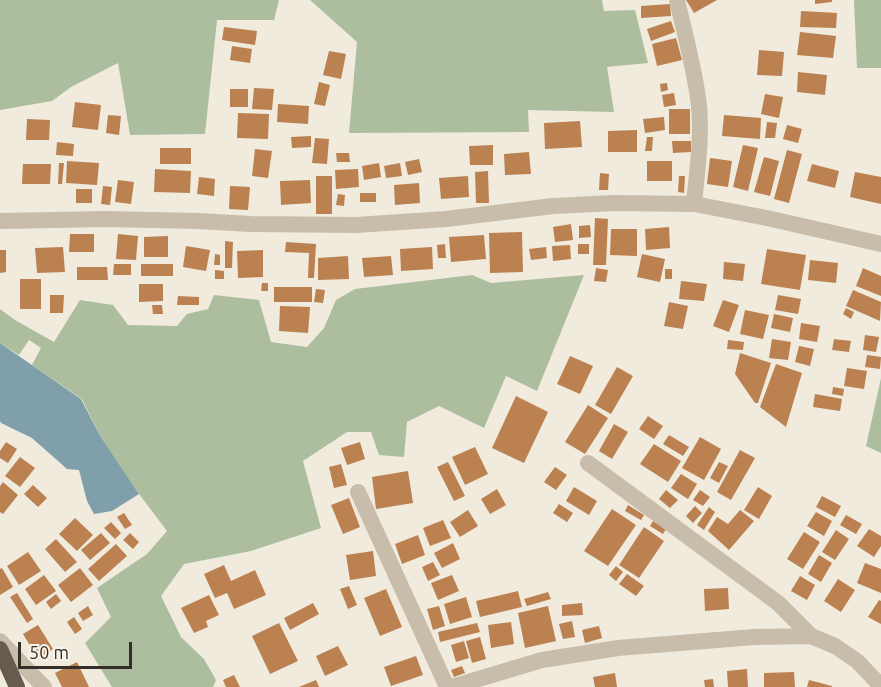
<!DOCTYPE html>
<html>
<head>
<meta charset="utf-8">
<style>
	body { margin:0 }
	#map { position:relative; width:881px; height:687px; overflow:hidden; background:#f0ebdd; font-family:Ubuntu,sans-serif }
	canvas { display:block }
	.scale { position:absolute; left:18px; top:642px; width:114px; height:27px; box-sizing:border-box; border:3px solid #352f29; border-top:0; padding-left:8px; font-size:18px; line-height:21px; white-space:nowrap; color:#352f29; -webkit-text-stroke:4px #f8f4e9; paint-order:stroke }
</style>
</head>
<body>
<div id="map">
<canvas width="881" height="687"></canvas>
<div class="scale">50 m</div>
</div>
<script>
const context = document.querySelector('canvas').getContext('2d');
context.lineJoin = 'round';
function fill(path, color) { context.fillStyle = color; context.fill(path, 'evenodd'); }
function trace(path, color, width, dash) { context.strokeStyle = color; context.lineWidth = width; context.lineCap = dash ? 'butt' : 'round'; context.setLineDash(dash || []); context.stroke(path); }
fill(new Path2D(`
	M0,0h279l-5,20h-57l-12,114 -75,1 -12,-72 -47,24 -19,14 -52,9z
	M310,0h292l2,11 31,-1 13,53 -41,4 7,45 -86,-2 1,22 -180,1 8,-91z
	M854,0h27v68h-24z
	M472,275l19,8 93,-8 -47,116 -31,-15 -22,52 -45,-22 -32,16 -3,35 -25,-2 -8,-23h-24l-44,29 18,67 -70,23 -67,13 -23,32 20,41 23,22 12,21 -3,7h-101l-27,-44 26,-26 -14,-29 50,-34 20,-23 -28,-37 -40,-60 -17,-35 -50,-34 9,-17 -12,-8 -10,15 -19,-12v-34l15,11 39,22 26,-42 33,5 15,20 49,1 10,-12 21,-5 6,-14 45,5 12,42 36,5 17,-19 12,-28 19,-11z
	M881,378v75l-15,-7z`), '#adbe9f');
fill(new Path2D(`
	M0,343l81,56 18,35 40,60 -27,17 -18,3 -7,-13 -8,-31 -12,-1 -35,-31 -31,-15 -1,-2z`), '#7f9faa');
fill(new Path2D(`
	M686,0h31l-23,13z
	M815,0h17v2l-17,2z
	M670,4l1,12 -30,2v-12z
	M801,11l36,2 -1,15 -36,-1z
	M671,21l4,11 -24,9 -4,-12z
	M224,27l33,4 -2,14 -33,-5z
	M800,32l36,4 -3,22 -36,-3z
	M676,38l6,22 -25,6 -5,-22z
	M232,46l20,3 -2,14 -20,-3z
	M759,50l25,2 -2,24 -25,-1z
	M329,51l17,3 -5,25 -18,-4z
	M798,72l29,3 -2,20 -28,-3z
	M319,82l11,3 -5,21 -11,-2z
	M667,83l1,7 -7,2 -1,-8z
	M254,88l20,1 -2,21 -20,-1z
	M230,89h18v18h-18z
	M674,93l2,12 -12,2 -2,-12z
	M765,94l18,3 -4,21 -18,-4z
	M75,102l26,3 -3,25 -26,-3z
	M278,104l31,2 -1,18 -31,-2z
	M669,109h21v25h-21z
	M238,113l31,1 -1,25 -31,-1z
	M108,115l13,1 -2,19 -13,-2z
	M724,115l37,3 -1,21 -38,-3z
	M664,117l1,13 -20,3 -2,-14z
	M27,119l23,1 -1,20h-23z
	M580,121l2,26 -37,2 -1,-26z
	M767,122l10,1 -2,15h-10z
	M787,125l15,4 -4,14 -15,-4z
	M637,130v22h-29v-21z
	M311,136v11l-19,1 -1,-11z
	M647,137h6l-1,14h-7z
	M315,138l14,1 -2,25 -15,-1z
	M672,141h19v11l-18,1z
	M57,142l17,2 -1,12 -17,-1z
	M493,145v20h-23l-1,-19z
	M743,145l15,3 -10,43 -15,-4z
	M160,148h31v16h-31z
	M255,149l17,2 -4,27 -16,-2z
	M787,150l15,4 -13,49 -15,-4z
	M529,152l2,22 -26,1 -1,-21z
	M336,153h13l1,9h-13z
	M764,157l15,4 -9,35 -16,-4z
	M710,158l22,3 -4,26 -21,-3z
	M419,159l3,13 -14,3 -3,-13z
	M67,161l32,2 -2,22 -31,-2z
	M647,161h25v20h-25z
	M59,163h5l-2,21h-4z
	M379,163l2,14 -17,3 -2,-14z
	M400,163l2,13 -16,2 -2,-12z
	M23,164h28l-1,20h-28z
	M812,164l27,7 -4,17 -28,-7z
	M155,169l36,2 -1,22 -36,-1z
	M358,169l1,18 -23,2 -1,-19z
	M488,171l1,32h-13l-1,-31z
	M855,172l26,5v27l-31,-7z
	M600,173l9,1 -1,16h-9z
	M316,176h16v38h-16z
	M468,176l1,21 -28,2 -2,-21z
	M679,176h6l-1,17 -6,-1z
	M199,177l16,2 -1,17 -17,-2z
	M118,180l16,2 -3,22 -16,-2z
	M310,180l1,23 -30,2 -1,-24z
	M419,183l1,20 -25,2 -1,-20z
	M103,186l9,1 -2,18 -9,-1z
	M230,186l20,1 -2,23 -19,-1z
	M76,189h16v14h-16z
	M360,193h16v9h-16z
	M338,194l7,1 -1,11 -8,-1z
	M595,218l13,1 -2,46h-13z
	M571,224l2,16 -18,2 -2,-15z
	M590,225l1,12 -12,1v-12z
	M669,227l1,21 -24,2 -1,-21z
	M611,229h26v27l-27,-1z
	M522,232l1,40 -33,1 -1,-40z
	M70,234h24v18h-25z
	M118,234l20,2 -2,24 -20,-1z
	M484,235l2,24 -35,3 -2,-25z
	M168,236v21h-24v-20z
	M225,241l8,1 -1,26h-7z
	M286,242l30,2 -2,34h-6l1,-25 -24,-1z
	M445,244l1,14h-8l-1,-13z
	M578,244h11v10h-11z
	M570,245l1,14 -18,2 -1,-15z
	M186,246l24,4 -4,21 -23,-4z
	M63,247l2,25 -28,1 -2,-25z
	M432,247l1,22 -32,2 -1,-22z
	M546,247l1,11 -16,2 -2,-11z
	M767,249l39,6 -6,35 -39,-6z
	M0,250h6v22l-6,1z
	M263,250v27l-25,1 -1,-27z
	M215,254l5,1v10h-6z
	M642,254l23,5 -5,23 -23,-5z
	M348,256l1,23 -31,1v-22z
	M391,256l2,19 -29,2 -2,-19z
	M810,260l28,3 -2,20 -28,-3z
	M724,262l21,2 -2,17 -20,-2z
	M114,264h17v11h-18z
	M141,264h32v12h-32z
	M77,267h30l1,13h-31z
	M596,268l12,2 -2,12 -12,-1z
	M863,268l18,8v20l-25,-10z
	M665,269h7v10h-7z
	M215,270l9,1v8h-9z
	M20,279h21v30h-21z
	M681,281l26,3 -3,17 -25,-2z
	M262,283h6v8h-7z
	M139,284h24v17l-24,1z
	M274,287h38v15h-38z
	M316,289l9,1 -2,13 -9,-1z
	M853,290l28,12 -1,19 -34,-15z
	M50,295h14l-1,18h-13z
	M778,295l23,4 -3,15 -23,-4z
	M178,296l21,1v8h-22z
	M723,300l16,5 -10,27 -16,-6z
	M669,302l19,4 -5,23 -19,-3z
	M152,305h10l1,9h-10z
	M280,306l30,1 -2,26 -29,-2z
	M846,308l8,4 -3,7 -8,-5z
	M745,310l24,5 -6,24 -23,-5z
	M774,314l19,4 -3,14 -19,-4z
	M801,323l19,3 -3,16 -18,-3z
	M865,335l14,2 -3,15 -13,-2z
	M772,339l19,3 -3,18 -19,-2z
	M834,339l17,2 -2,11 -17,-2z
	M728,340l16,2 -1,8 -16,-1z
	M799,346l15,3 -4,17 -15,-4z
	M740,353l31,10 -13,40h-3l-20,-29z
	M867,355l14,2 -1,12 -15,-2z
	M570,356l23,10 -13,28 -23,-10z
	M776,364l26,9 -16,54 -26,-20z
	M617,367l16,9 -22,38 -16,-9z
	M847,368l20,3 -3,18 -20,-3z
	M833,387l11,2 -1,7 -11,-2z
	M815,394l27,5 -2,12 -27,-4z
	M516,396l32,16 -24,51 -32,-15z
	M588,405l20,13 -23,36 -20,-12z
	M648,416l15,10 -9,13 -15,-10z
	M614,424l14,8 -16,27 -13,-8z
	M669,435l20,12 -6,9 -20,-12z
	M700,437l21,12 -17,31 -22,-12z
	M6,442l11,7 -9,14 -8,-5v-7z
	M360,442l5,17 -18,6 -6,-17z
	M654,444l27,17 -13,21 -28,-18z
	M475,447l13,27 -23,11 -13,-28z
	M740,450l15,8 -24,42 -14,-8z
	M20,457l15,11 -15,19 -15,-11z
	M448,462l17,34 -11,5 -17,-34z
	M719,462l9,4 -9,17 -9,-5z
	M341,464l6,21 -13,3 -5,-21z
	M555,467l12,8 -11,15 -12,-8z
	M408,471l5,32 -37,6 -4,-32z
	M681,474l16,10 -9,15 -17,-11z
	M3,482l15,13 -15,19 -3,-2v-26z
	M33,485l14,13 -9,9 -14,-13z
	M574,487l23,14 -8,14 -23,-14z
	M758,487l14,9 -13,23 -15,-9z
	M497,489l9,16 -16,9 -9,-15z
	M666,490l12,10 -8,8 -11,-9z
	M700,490l10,7 -7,9 -10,-6z
	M822,496l19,10 -6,11 -19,-10z
	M349,498l11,29 -17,7 -12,-29z
	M559,504l14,9 -6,9 -14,-9z
	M628,505l16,10 -3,5 -16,-9z
	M695,506l7,7 -9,10 -7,-7z
	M709,507l6,5 -11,18 -7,-5z
	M612,509l24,16 -28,41 -24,-15z
	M468,510l10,16 -18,11 -10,-15z
	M740,510l14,11 -25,29 -21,-19 9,-14 11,7z
	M816,512l16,9 -8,15 -17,-10z
	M124,513l8,12 -7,4 -8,-12z
	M846,515l16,9 -6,10 -16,-9z
	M75,518l18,17 -16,16 -18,-17z
	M443,520l8,18 -21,8 -7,-18z
	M653,521l13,8 -3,5 -13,-8z
	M111,522l10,11 -6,6 -11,-11z
	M644,527l20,14 -25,37 -20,-13z
	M869,529l12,7v10l-7,11 -17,-11z
	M836,530l13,9 -14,21 -13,-8z
	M804,532l16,10 -17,27 -16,-10z
	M101,533l9,10 -20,17 -9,-10z
	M130,533l9,9 -6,7 -10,-9z
	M418,535l7,20 -23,9 -7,-20z
	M56,539l21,23 -12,10 -20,-23z
	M453,543l7,16 -18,9 -8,-15z
	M116,544l11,12 -28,25 -11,-12z
	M373,551l3,25 -26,4 -4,-25z
	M28,552l13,19 -22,14 -12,-19z
	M819,555l13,8 -11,19 -13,-8z
	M433,562l7,13 -12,6 -6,-14z
	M865,563l16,6v24l-24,-10z
	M224,565l7,16 24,-11 11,25 -32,14 -7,-16 -12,5 -11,-24z
	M616,566l7,6 -7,9 -7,-6z
	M2,568l11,19 -13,8v-26z
	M80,568l13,17 -22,17 -13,-17z
	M627,574l17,12 -8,10 -17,-12z
	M44,575l12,16 -20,14 -11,-16z
	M452,575l7,16 -21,9 -7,-17z
	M800,576l15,9 -8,15 -16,-9z
	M838,579l17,11 -14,22 -17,-11z
	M349,586l8,19 -9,4 -8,-20z
	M728,588l1,21 -24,2 -1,-22z
	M386,589l16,38 -22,9 -16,-38z
	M518,591l4,16 -42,10 -4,-16z
	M548,592l3,7 -24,7 -3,-7z
	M17,593l16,26 -6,4 -17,-26z
	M56,594l5,7 -10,8 -5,-7z
	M209,595l10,20 -13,6 2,6 -14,6 -13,-25z
	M466,597l6,20 -22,7 -6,-20z
	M879,600l2,1v23l-13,-7z
	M313,603l6,11 -29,16 -6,-12z
	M582,603l1,12 -21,1v-11z
	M88,606l5,9 -10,6 -5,-8z
	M439,606l6,20 -12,4 -6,-21z
	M548,606l8,35 -31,7 -7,-35z
	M74,617l8,12 -7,5 -8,-12z
	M572,621l3,16 -12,2 -4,-15z
	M511,622l3,22 -23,4 -3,-23z
	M279,623l19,38 -28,13 -18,-38z
	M477,623l3,9 -40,10 -2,-10z
	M38,625l15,24 -15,10 -15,-25z
	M599,626l3,12 -17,5 -3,-13z
	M480,637l6,22 -14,4 -6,-22z
	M464,641l5,17 -13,4 -5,-17z
	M338,646l10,19 -23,11 -9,-20z
	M416,656l7,19 -32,11 -7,-19z
	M77,662l12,25h-27l-7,-14z
	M462,666l3,7 -11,4 -3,-7z
	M747,669l1,18h-20l-1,-16z
	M794,672l1,15h-31v-14z
	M615,673l2,14h-22l-2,-10z
	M234,675l6,12h-14l-3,-7z
	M713,679l1,8h-9l-1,-7z
	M316,680l3,7h-20z
	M809,680l23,6v1h-25z`), '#bb8151');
trace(new Path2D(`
	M677,0c8,35 18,70 22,106 3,32 -2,66 -5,98
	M0,221l106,-2 92,2 53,3 105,1 90,-6 107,-13 61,-3 80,1 73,14 114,26
	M588,463l190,140 33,33 24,10 22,15 24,25
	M358,492l89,195
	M0,641l44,46
	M452,687l90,-27 76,-12 136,-11 57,-1`), '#c7bdaa', 16);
trace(new Path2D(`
	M0,649l17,38`), '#665b4e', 16);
</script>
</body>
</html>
